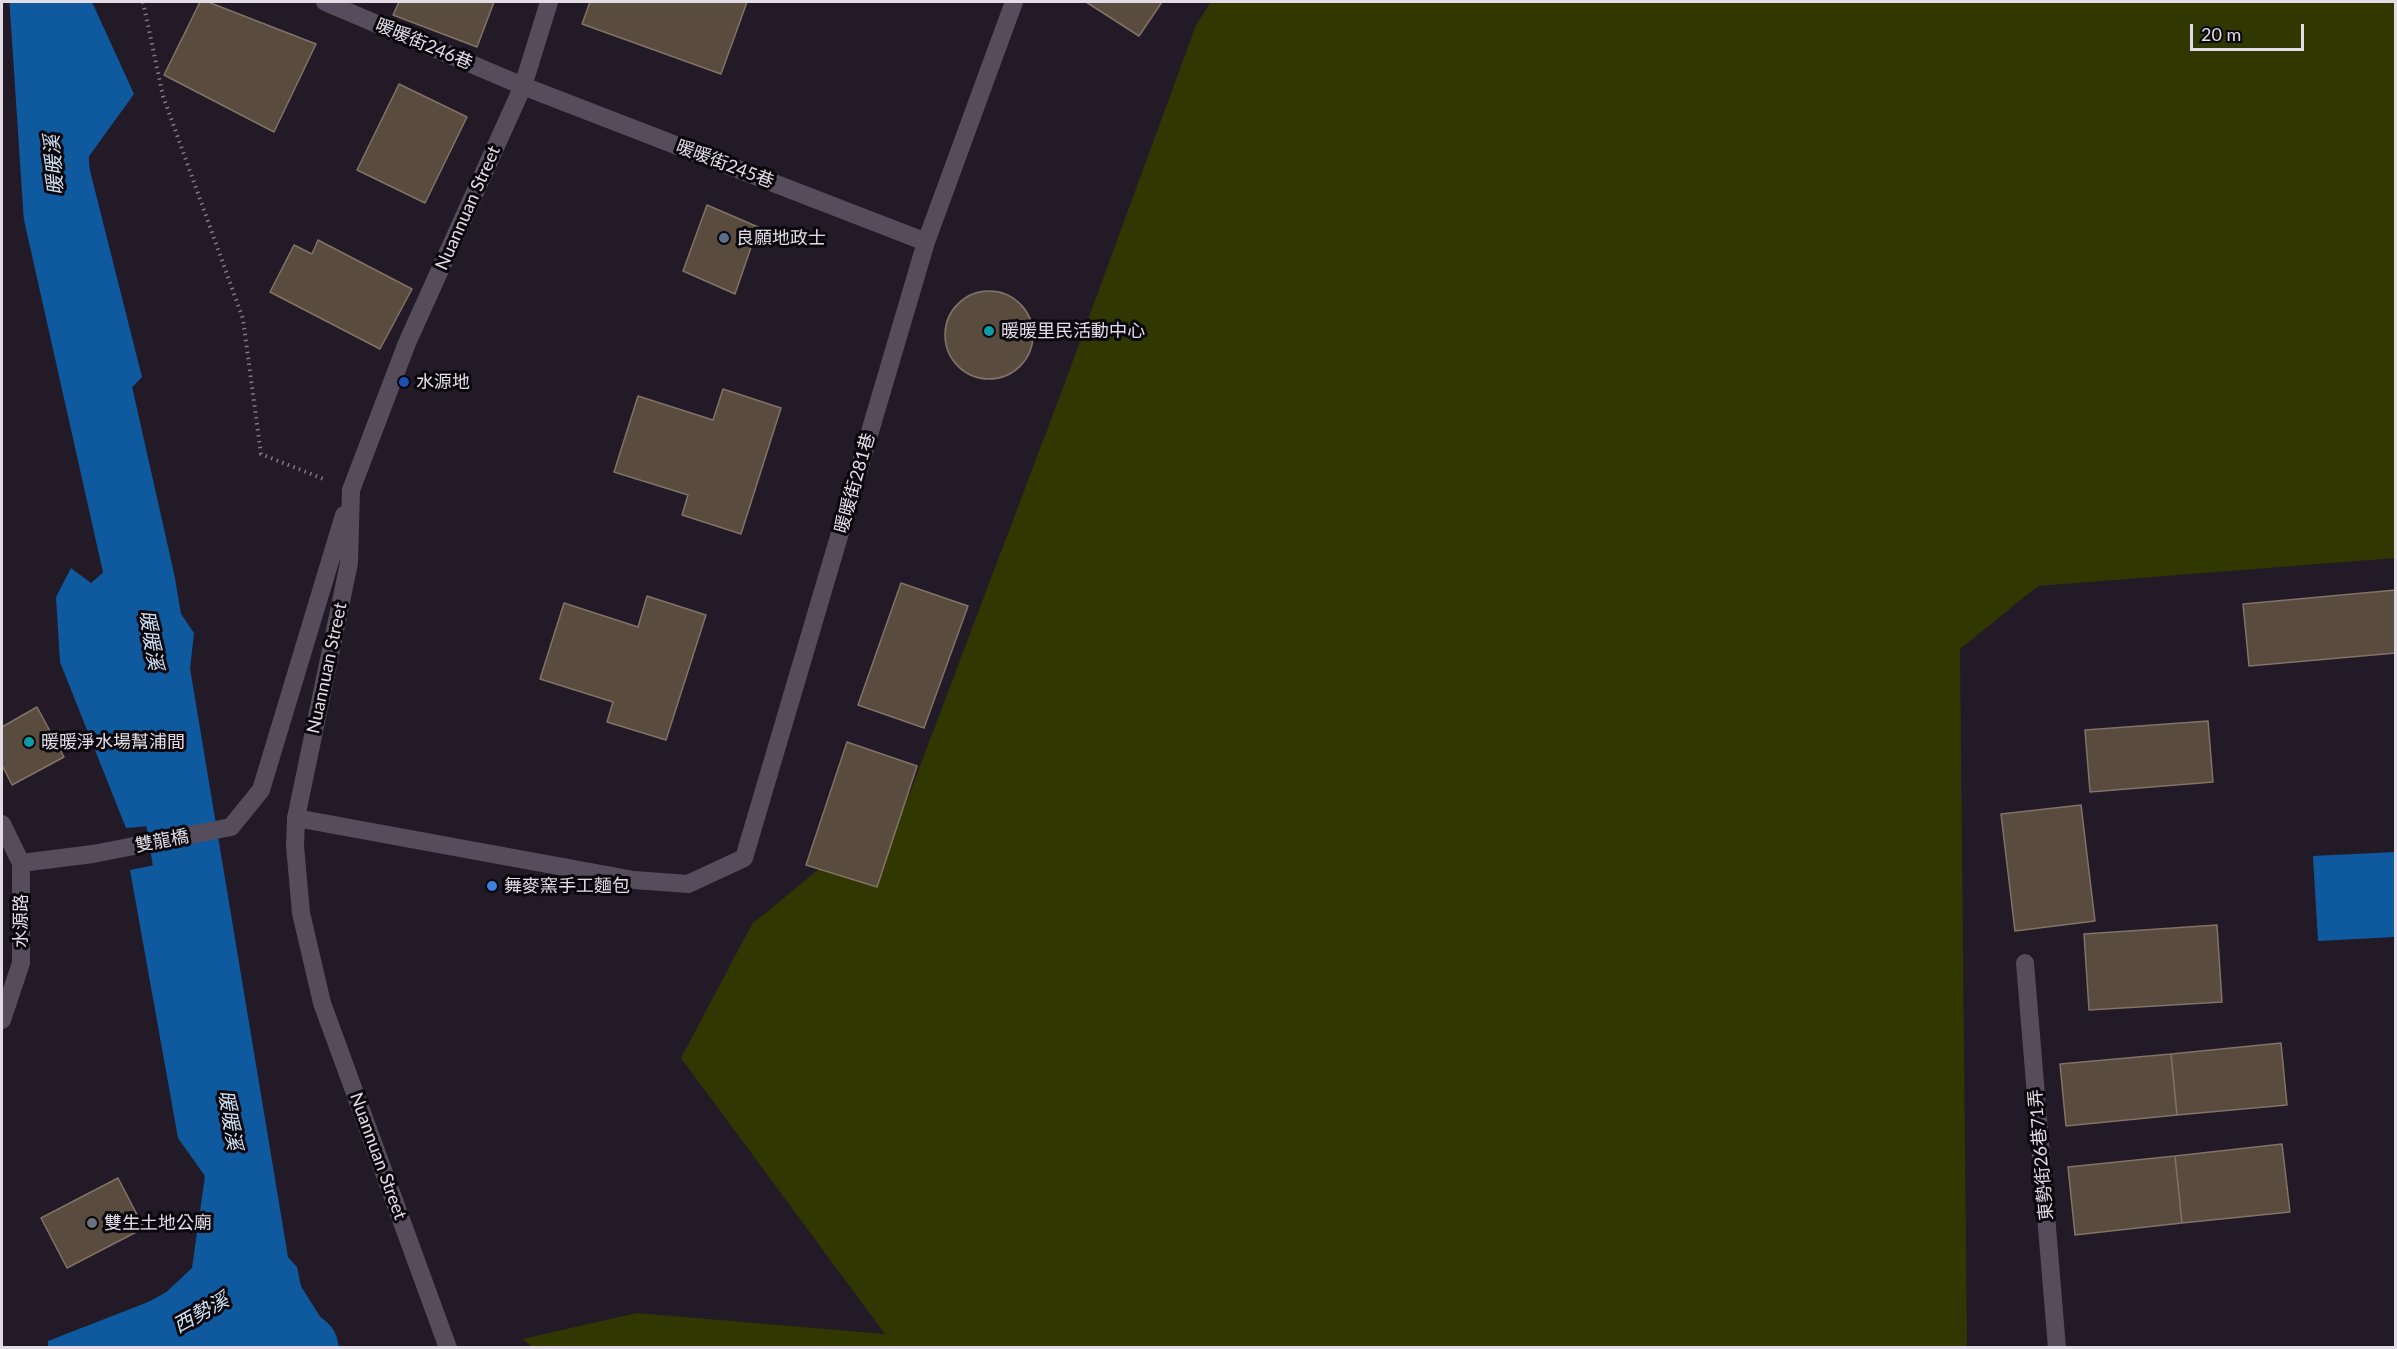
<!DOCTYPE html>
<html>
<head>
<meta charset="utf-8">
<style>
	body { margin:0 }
	#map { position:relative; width:2397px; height:1349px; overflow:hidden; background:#221a27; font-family:Lato,sans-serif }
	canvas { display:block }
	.frame { position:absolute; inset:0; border:3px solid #e1dce5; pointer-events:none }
	.scale { position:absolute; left:2190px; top:24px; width:114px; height:27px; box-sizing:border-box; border:3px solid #e1dce5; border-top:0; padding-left:8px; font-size:18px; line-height:21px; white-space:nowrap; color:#e1dce5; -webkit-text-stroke:4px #09070c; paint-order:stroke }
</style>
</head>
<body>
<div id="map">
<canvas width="2397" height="1349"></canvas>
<div class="frame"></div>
<div class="scale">20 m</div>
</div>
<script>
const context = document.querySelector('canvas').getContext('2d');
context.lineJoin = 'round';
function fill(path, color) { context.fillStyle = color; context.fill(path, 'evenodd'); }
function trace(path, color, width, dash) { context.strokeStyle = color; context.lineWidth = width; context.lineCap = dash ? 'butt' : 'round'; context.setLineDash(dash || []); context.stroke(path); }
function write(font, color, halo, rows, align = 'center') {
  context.font = font + ' Lato,"Noto Sans TC",sans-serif'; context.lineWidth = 6; context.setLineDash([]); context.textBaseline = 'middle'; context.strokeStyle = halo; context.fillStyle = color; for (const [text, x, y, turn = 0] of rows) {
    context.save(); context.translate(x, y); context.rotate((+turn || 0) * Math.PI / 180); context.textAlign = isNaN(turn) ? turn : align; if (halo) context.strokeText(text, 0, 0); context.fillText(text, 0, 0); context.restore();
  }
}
fill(new Path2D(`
	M1211,2h1184v556l-357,28 -78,63 7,698 -1433,1 -12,-9 115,-26 248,21 -204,-276 71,-134 157,-129 155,-410 132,-360z`), '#303700');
fill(new Path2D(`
	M18,2h74l42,92 -47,65 55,218 -24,25 -9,80 39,83 46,68 -21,191 -47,4 -66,-166 -4,-65 15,-29 20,15 21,-18 -3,-38 -13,-15 -12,-73 24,-69 -8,-90 -65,-85 23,-118 11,-16 1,-27 -45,-16z
	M2395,852v85l-77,4 -5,-85z
	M179,860l43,272 55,64 -13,35 33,36 14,69 18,11h-138l-45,-18 -9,8 -2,10h-87v-6l113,-44 31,-29 13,-92 -27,-38 -48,-268z`), '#0f5a9e');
trace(new Path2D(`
	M44,2l14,212 83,370 116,697 37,59 10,8
	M147,1348l6,-9 92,-51`), '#0f5a9e', 69);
const building = new Path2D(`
	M200,2h8l108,42 -42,88 -110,-57z
	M399,2h95l-17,45 -84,-32z
	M590,2h157l-26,72 -139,-50z
	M1086,2h76l-23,34z
	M399,84l68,33 -42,86 -68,-33z
	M707,205l51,22 -23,67 -52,-23z
	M318,240l94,49 -32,60 -110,-57 24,-47 18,9z
	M945 335a44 44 0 1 1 88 0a44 44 0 1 1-88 0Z
	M723,389l58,19 -40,126 -59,-19 6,-20 -74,-23 24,-76 75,24z
	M901,583l67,23 -44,122 -66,-23z
	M2396,590v63l-147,13 -6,-62z
	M647,596l59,19 -40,125 -59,-18 6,-20 -73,-23 24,-76 74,24z
	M37,707l27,50 -52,28 -10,-20v-38z
	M2208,721l5,61 -123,10 -5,-62z
	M847,742l70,24 -40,121 -71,-22z
	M2081,805l14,116 -80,10 -14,-117z
	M2217,925l5,77 -133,8 -5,-76z
	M2281,1043l6,62 -110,10 -6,-61z
	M2171,1054l6,61 -111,11 -6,-62z
	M2282,1144l8,68 -108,11 -7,-67z
	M2175,1156l7,67 -107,12 -7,-68z
	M118,1178l26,50 -77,40 -26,-50z`);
fill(building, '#594c3f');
trace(building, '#817366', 1.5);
trace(new Path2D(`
	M143,2l20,94 80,223 18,135 65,26`), '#7f7984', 4, [1.5, 4.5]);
trace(new Path2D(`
	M325,2l198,84 403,156
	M296,818l338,62 54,4 56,-26 182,-616 88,-240
	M2,824l19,39v100l-19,57
	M21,863l72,-9 138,-27 30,-37 83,-275
	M2025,963l32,385
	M448,1348l-126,-345 -21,-90 -6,-67 1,-28 53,-255 2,-73 56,-147 116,-257 26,-84`), '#564d5c', 18);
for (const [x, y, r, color] of [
	[724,238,6,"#5c6f8a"],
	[989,331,6,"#0f9aa8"],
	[404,382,6,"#1a4fb4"],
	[29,742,6,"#0f9aa8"],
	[492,886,6,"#3f7fe0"],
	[92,1223,6,"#6b7280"]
]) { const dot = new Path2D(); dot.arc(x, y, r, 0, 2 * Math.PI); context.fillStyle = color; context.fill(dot); trace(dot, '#09070c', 2); }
write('18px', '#e1dce5', '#09070c', [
	["暖暖街246巷",424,44,23],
	["暖暖街245巷",725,164,21],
	["Nuannuan Street",468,208,-66],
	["暖暖街281巷",855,483,-74],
	["Nuannuan Street",327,668,-78],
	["雙龍橋",162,841,-11],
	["水源路",21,921,-90],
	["東勢街26巷71弄",2041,1155,-95],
	["Nuannuan Street",378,1156,70]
]);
write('18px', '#e1dce5', '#09070c', [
	["良願地政士",736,238],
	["暖暖里民活動中心",1001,331],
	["水源地",416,382],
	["暖暖淨水場幫浦間",41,742],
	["舞麥窯手工麵包",504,886],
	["雙生土地公廟",104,1223]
], 'left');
write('italic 20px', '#d1e1f5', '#09070c', [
	["暖暖溪",54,165,-94],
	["暖暖溪",151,640,81],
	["暖暖溪",230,1120,81],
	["西勢溪",201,1313,-29]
]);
</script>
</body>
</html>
